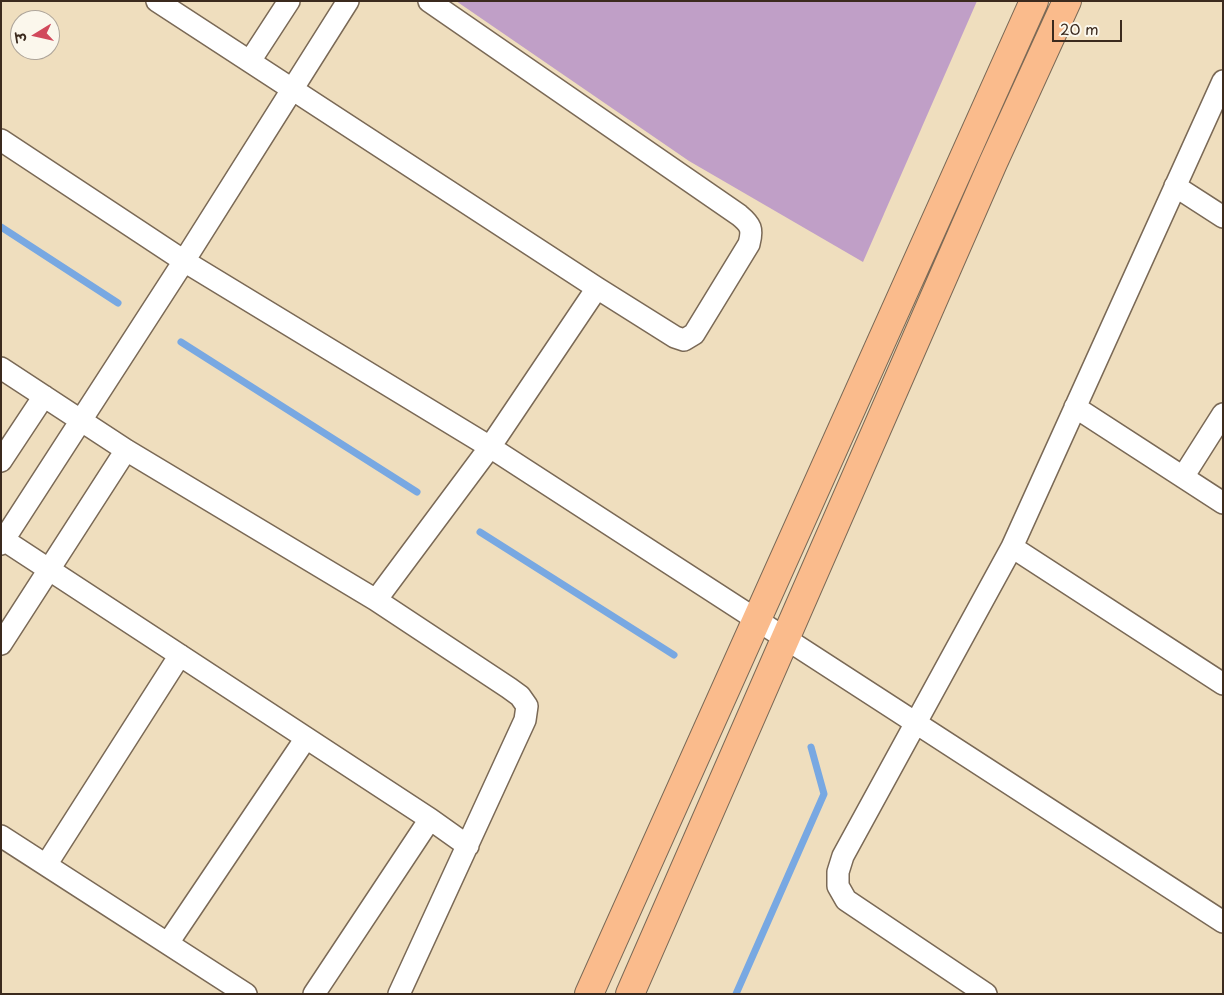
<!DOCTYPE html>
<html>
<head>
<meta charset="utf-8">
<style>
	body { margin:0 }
	#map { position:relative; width:1224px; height:995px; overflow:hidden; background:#efdebe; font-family:"Playpen Sans","Playpen Sans Deva",sans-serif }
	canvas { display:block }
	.frame { position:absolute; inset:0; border:2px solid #3b2a1e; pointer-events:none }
	.north { position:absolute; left:10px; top:10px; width:50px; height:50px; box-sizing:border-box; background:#fbf7ec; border:1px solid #aea59a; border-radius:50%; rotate:261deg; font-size:14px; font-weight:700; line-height:20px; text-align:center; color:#3b2a1e }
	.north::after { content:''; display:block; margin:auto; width:18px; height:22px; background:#d1495b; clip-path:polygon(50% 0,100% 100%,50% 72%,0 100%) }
	.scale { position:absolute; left:1052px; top:20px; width:70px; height:22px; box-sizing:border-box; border:2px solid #3b2a1e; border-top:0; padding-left:6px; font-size:15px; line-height:18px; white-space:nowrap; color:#3b2a1e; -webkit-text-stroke:4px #fbf7ec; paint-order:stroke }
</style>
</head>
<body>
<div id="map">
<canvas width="1224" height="995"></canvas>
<div class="frame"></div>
<div class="north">उ</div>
<div class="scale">20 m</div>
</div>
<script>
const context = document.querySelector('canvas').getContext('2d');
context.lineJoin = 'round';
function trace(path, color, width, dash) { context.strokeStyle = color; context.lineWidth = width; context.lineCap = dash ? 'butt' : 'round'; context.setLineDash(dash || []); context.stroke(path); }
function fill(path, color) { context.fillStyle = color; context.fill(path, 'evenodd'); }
trace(new Path2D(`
	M1,227l117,76
	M181,342l236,150
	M480,532l194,123
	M736,994l88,-200 -13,-47`), '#78a8e2', 7);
fill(new Path2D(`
	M456,1h521l-114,261 -174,-101z`), '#c09fc7');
const minor = new Path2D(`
	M157,1l440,287 78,49 9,3 10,-6 55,-90c4,-15 2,-19 -10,-29l-310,-214
	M250,61l39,-60
	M1,140l183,121 306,186 733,475
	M1175,186l48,31
	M1,368l125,82 250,150 133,88 11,8 7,10 -2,14 -126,274
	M1075,407l148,96
	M1,461l43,-65
	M1183,477l40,-63
	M1,538l429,281 38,27
	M1,544l183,-283 164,-260
	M1012,547l211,137
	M376,600l114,-153 107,-159
	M1,644l125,-194
	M1,836l245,158
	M46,865l134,-210
	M168,943l138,-205
	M314,994l116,-175
	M986,994l-140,-94 -8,-14v-14l5,-16 169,-309 211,-466`);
const trunk = new Path2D(`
	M589,994l445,-993
	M630,994l363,-831 74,-162`);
trace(minor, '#7a6956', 24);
trace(trunk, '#7a6956', 30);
trace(minor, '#fff', 21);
trace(trunk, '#fabb8c', 28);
</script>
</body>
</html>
